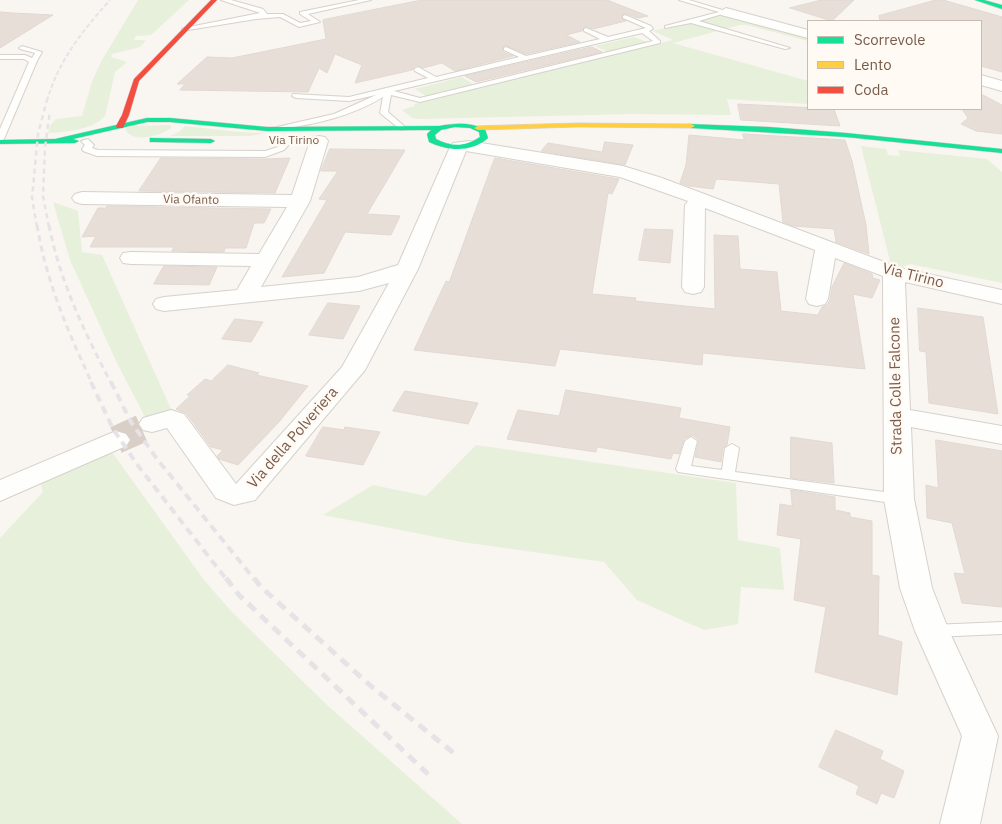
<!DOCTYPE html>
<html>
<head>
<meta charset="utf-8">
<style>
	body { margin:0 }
	#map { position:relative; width:1002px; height:824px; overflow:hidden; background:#f9f5f0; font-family:"IBM Plex Sans",sans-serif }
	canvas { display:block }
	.legend { position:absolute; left:807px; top:20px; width:175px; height:90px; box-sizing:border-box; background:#fffaf3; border:1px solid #cabbb1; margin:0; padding:6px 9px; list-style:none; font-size:15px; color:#7a5c4d }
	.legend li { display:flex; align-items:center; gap:10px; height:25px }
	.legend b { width:25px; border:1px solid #cabbb1 }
</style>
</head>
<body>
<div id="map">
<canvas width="1002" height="824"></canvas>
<ul class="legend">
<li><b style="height:6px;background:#16e098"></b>Scorrevole</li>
<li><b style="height:6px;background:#ffcf43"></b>Lento</li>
<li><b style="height:6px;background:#f24e42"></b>Coda</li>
</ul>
</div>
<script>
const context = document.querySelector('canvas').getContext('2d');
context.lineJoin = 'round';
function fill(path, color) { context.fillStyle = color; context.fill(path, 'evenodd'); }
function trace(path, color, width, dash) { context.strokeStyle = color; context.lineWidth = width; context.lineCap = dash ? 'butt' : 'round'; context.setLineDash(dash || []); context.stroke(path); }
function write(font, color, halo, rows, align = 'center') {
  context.font = font + ' "IBM Plex Sans",sans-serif'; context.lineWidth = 5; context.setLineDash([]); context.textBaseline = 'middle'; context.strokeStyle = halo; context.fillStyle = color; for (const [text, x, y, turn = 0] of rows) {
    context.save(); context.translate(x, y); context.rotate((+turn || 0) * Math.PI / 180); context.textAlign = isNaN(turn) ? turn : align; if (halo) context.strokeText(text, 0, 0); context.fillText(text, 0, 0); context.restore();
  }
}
fill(new Path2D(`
	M138,0h51l-38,35 -15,1 -2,4h12l-6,7 -28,7 -1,3 16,5 -12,10 -10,44c-13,14 -39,16 -57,17l3,-9 5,-5 26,-3 11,-37 9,-19z
	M732,12l76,21v8l-61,-16h-7l-67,18 135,38v23l-81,-5 4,16 -99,-1 -213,5 -7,-1 -10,-8 13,-4 -1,-2 259,-64 -20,-9z
	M634,37l13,5 -39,10 -13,-6z
	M462,77l11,7 -47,12 -11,-7z
	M171,125v3c-11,8 -39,16 -46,1l6,-3z
	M185,126l54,6 26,1 -15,3h-80l9,-4z
	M861,146l25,3 2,6 12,1 -2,-6 89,9 15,13v111l-92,-19 -10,4 -9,-3z
	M53,202l25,9 4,41 20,3 69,154 -26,8 -28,-54 -47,-103z
	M476,445l260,38 2,57 42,8 4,42 -43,-3 -3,37 -34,6 -67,-30 -33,-38 -142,-20 -139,-27 50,-30 53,11z
	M109,448l95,132 27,31 96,94 135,119h-462v-286l43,-46 -4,-14z`), '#e7f0db');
const building = new Path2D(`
	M422,0h185l41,16 -10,2 -14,-5 -3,5 5,3 -33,8 -8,-3 -3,5 -16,4 14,7 -54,12 -21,-9 -3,3 1,4 10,4 -58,15 -13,-8 -19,5 -6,-3 -4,2 -1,3 -57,13 7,-18 -27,-11 -8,19 -8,-5 -11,24 -128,-2 5,-6h-8l30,-27 25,1 94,-19 -3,-19z
	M822,0h32l-22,21 -42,-13z
	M936,0h7l59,17v55l-21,-6v-45h-101l-1,-5z
	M0,12l13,1 40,2 -53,33z
	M592,47l10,5 -126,30 -11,-6z
	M981,94l21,11v29l-26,-3 -15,-7 7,-6 -6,-9h19z
	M738,104l96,5 6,17 -99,-6z
	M743,134l102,6 7,21 14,64 3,29 -33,-12 -2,-13 -41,-3 -10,-4 -4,-38 -63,-5 -3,10 -24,-3 -9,-3 6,-18 3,-30 55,5z
	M605,142l28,3 -8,20 -84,-14 7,-8 54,9z
	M330,149l75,1 -38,64 33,2 -9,19 -46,-3 -21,41 -42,4 45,-77 -8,-1 19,-28h-17z
	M161,158l104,1 25,-1 -15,35 -136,-2z
	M495,158l124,21 -7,15 -4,-1 -16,101 44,4 -1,3 80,8 -1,-74 24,1 2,33 37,3 4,39 37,4 4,-8 5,-2 3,-5 2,-13 12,-24 28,11 1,4 7,2 -8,18 -19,-4 12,75 -162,-16 -1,12 -142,-16 -5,17 -141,-16 32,-69 3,1z
	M107,206l164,3 -7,14h-10l-8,25h-21l-1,4 -52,-1 2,-4h-84l6,-11 -14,1 16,-29h8z
	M645,229l28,1 -3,33 -31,-3z
	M164,266l53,1 -8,18 -55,-1z
	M328,303l32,3 -17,33 -34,-4z
	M918,308l65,9 15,97 -69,-11 -3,-51 -6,-1z
	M235,319l28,3 -12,20 -29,-3z
	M228,365l31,8 -3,2 52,11 -29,36 -41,43 -19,-6 -2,-3 6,-6 -12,-3 -25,-34 -10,-4 14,-13 -3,-1 18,-16 6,2z
	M566,390l115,18 -2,10 51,9 -3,18 -4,3 -2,14 -26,-5 4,-17 -7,-5 -8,4 -5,15 -6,-1 -2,6 -74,-12 -1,5 -89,-13 11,-29 41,6z
	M405,391l73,12 -10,21 -75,-13z
	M323,427l21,3 1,-3 35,5 -17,33 -57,-9z
	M791,437l41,6 2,40 -43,-5z
	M936,440l66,11v156l-40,-4 -8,-30 11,1 -13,-51 -25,-5 -1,-33 12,3z
	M791,490l44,7v13l15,3v4l22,4v54l7,1 -1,59 24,7 -5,53 -82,-23 11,-65 -32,-7 7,-61 -24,-4 3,-31 12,2z
	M836,730l47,21 -3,8 24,12 -10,27 -13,-5 -4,11 -21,-10 3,-8 -40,-19z`);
fill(building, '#e6ded7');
trace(building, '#e2d8d2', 1);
trace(new Path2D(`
	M116,440l36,-16`), '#d9cfc7', 28, [28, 14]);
const lane = new Path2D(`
	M221,0h10l32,9 4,5h16l17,9 11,-2 -11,-7v-2l59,-12h12l-63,14 12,8 -21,5 -19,-10 -24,2 -74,12v-2l2,-1 76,-15z
	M679,0h10l40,12 -30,9 91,27 -5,1 -94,-26 -26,5v-2l54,-14z
	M625,15l26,11 2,3 -4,2 11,10v2l-240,59 -29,-7 -3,17 16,14v4h-3l-21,-17 3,-16c-31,19 -66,27 -102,32l-4,-2 57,-13 42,-19 -27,6 -53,-3 -4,-2 1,-2 56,3 79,-19 -13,-7 -1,-2 4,-2 18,10 83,-20 -15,-7v-2l2,-1 20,9 74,-17 -16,-8v-2l2,-1 22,9 38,-9 -23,-10v-2zM642,33l11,8 -233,57 -26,-7z
	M22,46l20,6 -5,9 -33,78 -4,2v-12l29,-67 -5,-3h-24v-4h25l7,3 3,-5 -15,-4 -1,-1z
	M288,138l4,3 -8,9 -19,7 -168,-1 -14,-5 -1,-2 3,-4 -4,-4 7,-2 6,6 -2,3 6,2 167,1 13,-4z
	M691,437l6,4 -6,25 31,4 3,-22 7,-4 7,4 -4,24 164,22 5,2 2,3 -2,3 -5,2 -221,-32 -2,-3 9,-28z
	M1002,622v12l-70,3 -6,-2 -2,-4 2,-4 6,-2z`);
const street = new Path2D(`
	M726,8l82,22v8l-87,-23 -2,-3z
	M981,75l21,6v10l-21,-6z
	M319,136l6,1 3,4 -18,60 -49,86 97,-10 40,-12 52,-118 3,-4 16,-2 154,25 39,12 238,90 102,22v14l-97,-22 5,128 92,16v18l-91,-17 3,72 18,89 17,43 49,105 -18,88h-40l22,-88 -47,-105 -15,-43 -16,-89 -1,-223 -48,-18 -7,41 -3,5 -8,2 -8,-2 -3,-5 9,-49 -110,-42 -1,79 -3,5 -8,2 -8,-2 -3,-5 3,-82 3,-4 -68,-24 -154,-26 -48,118 -53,101 -110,130 -21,5 -18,-7 -49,-70 -15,4 -9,-2 -4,-6 4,-6 28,-8 13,4 52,70 106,-117 47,-84 -30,8 -195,20 -8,-2 -3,-5 3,-5 8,-2 73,-7 14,-24 -120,-2 -8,-1 -3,-5 3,-5 8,-1 128,2 28,-47 -205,-3 -7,-2 -3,-4 3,-4 7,-2 210,3 18,-54 3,-4z
	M116,431l10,3 4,6 -4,6 -126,55v-21z`);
const fast = new Path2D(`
	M975,0h9l18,5v4z
	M147,118h23l97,9 172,-1c17,-3 30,-4 46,3l3,9c-17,15 -40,13 -59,4l-2,-8 4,-4 -164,1 -97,-9h-23l-74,17 6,2 -4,2 -75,1v-4l55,-1zM455,127l15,1 9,4 1,5c-15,10 -29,10 -44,2l-1,-4 6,-5z
	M688,124l81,3 77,6 156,16v4l-156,-16 -155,-9 -4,-2z
	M150,138l61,1 4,2 -4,2 -58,-1h-3z`);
const slow = new Path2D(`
	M578,123l113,1 4,2 -4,2 -113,-1 -100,3 -4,-2 4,-2z`);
const jam = new Path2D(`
	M211,0h6l-78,81 -10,34 -6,13h-6l-1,-2 6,-11 12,-36z`);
trace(lane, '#d7d1cb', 2);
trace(street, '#d7d1cb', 2);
trace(fast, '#d9d2cb', 1);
trace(slow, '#d9d2cb', 1);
trace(jam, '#d9d2cb', 1);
fill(lane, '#fefefd');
fill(street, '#fefefd');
fill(fast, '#16e098');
fill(slow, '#ffcf43');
fill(jam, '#f24e42');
trace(new Path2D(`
	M47,101c11,-40 36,-71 63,-101`), '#e6e3e7', 2, [4.5, 2.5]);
trace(new Path2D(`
	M37,227l-5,-29 6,-64 9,-34
	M49,227l-6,-31 2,-48 5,-37`), '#e6e3e7', 2.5, [5, 4]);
trace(new Path2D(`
	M37,225c9,56 31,107 55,158
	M49,225c11,57 36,108 62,158`), '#e6e3e7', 3, [6, 4.5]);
trace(new Path2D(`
	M91,382l22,47 26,38 88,113
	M111,382l20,40 26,37 98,121`), '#e6e3e7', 4, [8, 5.5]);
trace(new Path2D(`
	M226,578l13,17 190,180
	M254,578l7,9 111,100 83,67`), '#e6e3e7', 5, [10, 7]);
write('12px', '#7a5c4d', '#fffaf3', [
	["Via Tirino",294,141],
	["Via Ofanto",191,200,1]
]);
write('15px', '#7a5c4d', '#fffaf3', [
	["Via Tirino",913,276,14],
	["Strada Colle Falcone",896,386,-91],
	["Via della Polveriera",293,438,-49]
]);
</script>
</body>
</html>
